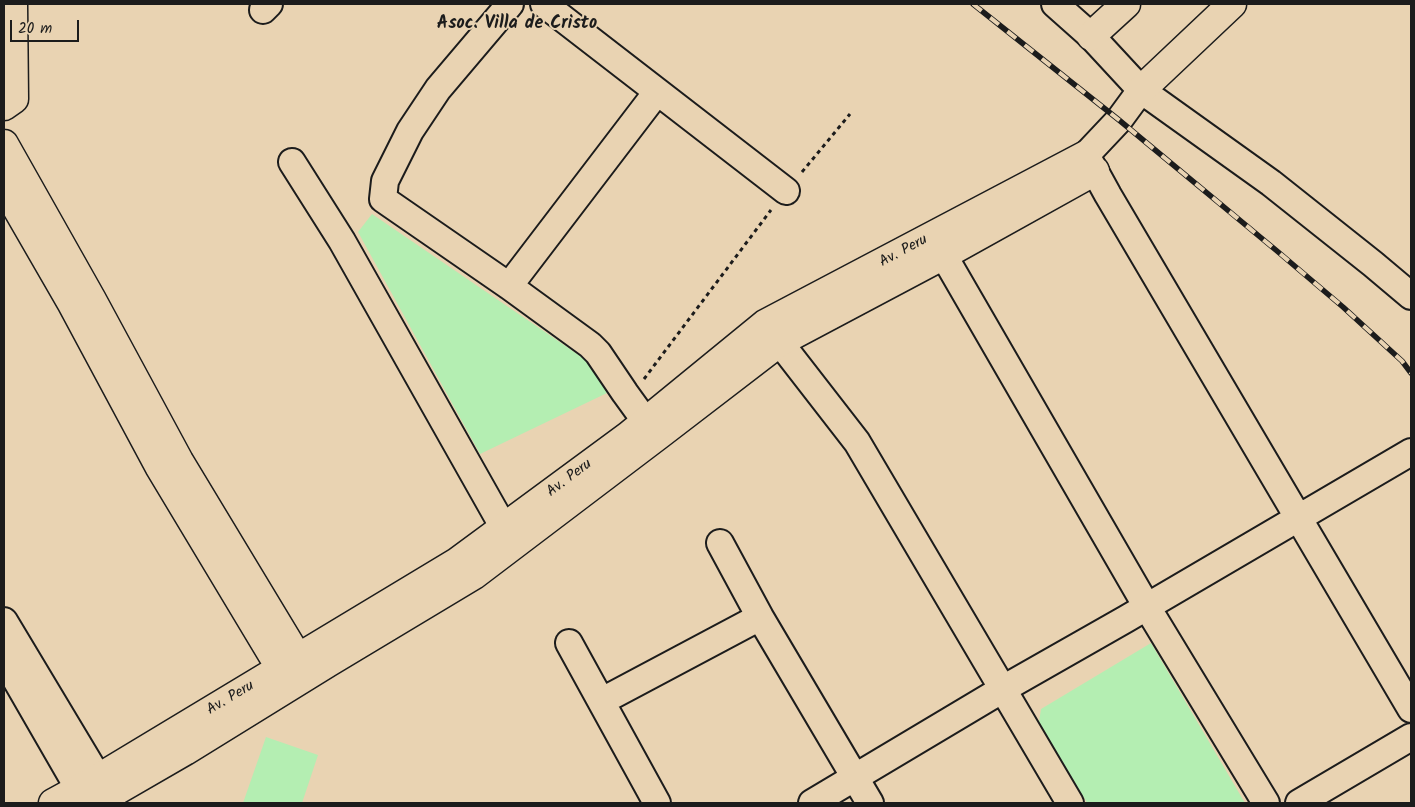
<!DOCTYPE html>
<html>
<head>
<meta charset="utf-8">
<style>
	body { margin:0 }
	#map { position:relative; width:1415px; height:807px; overflow:hidden; background:#e9d3b2; font-family:Kalam,sans-serif }
	canvas { display:block }
	.frame { position:absolute; inset:0; border:5px solid #1c1c1c; pointer-events:none }
	.scale { position:absolute; left:10px; top:20px; width:69px; height:22px; box-sizing:border-box; border:2px solid #1c1c1c; border-top:0; padding-left:6px; font-size:15px; line-height:18px; white-space:nowrap; color:#1c1c1c; -webkit-text-stroke:4px #e9d3b2; paint-order:stroke }
</style>
</head>
<body>
<div id="map">
<canvas width="1415" height="807"></canvas>
<div class="frame"></div>
<div class="scale">20 m</div>
</div>
<script>
const context = document.querySelector('canvas').getContext('2d');
context.lineJoin = 'round';
function fill(path, color) { context.fillStyle = color; context.fill(path, 'evenodd'); }
function trace(path, color, width, dash) { context.strokeStyle = color; context.lineWidth = width; context.lineCap = dash ? 'butt' : 'round'; context.setLineDash(dash || []); context.stroke(path); }
function write(font, color, halo, rows, align = 'center') {
  context.font = font + ' Kalam,sans-serif'; context.lineWidth = 4; context.setLineDash([]); context.textBaseline = 'middle'; context.strokeStyle = halo; context.fillStyle = color; for (const [text, x, y, turn = 0] of rows) {
    context.save(); context.translate(x, y); context.rotate((+turn || 0) * Math.PI / 180); context.textAlign = isNaN(turn) ? turn : align; if (halo) context.strokeText(text, 0, 0); context.fillText(text, 0, 0); context.restore();
  }
}
fill(new Path2D(`
	M372,214l217,148 18,31 -127,61 -122,-222z
	M1151,643l94,160h-158l-48,-81 2,-13z
	M266,737l52,18 -16,48h-59z`), '#b4eeb2');
const street = new Path2D(`
	M510,4l-72,85 -28,42 -25,50 -2,18 126,87 81,59 8,8 27,40 21,29
	M544,4l242,187
	M1055,4l36,32 50,54 130,93 102,81 38,32
	M263,10l6,-6
	M1141,90l-22,30 -33,35 22,40 303,514
	M292,162l50,79 162,287
	M933,237l214,370 119,196
	M509,286l148,-194
	M767,326l90,116 213,361
	M720,543l40,74 110,186
	M4,621l105,175
	M569,643l88,160
	M4,659l83,144
	M602,701l158,-84
	M812,803l191,-114 123,-70 285,-167
	M1299,803l112,-66`);
const secondary = new Path2D(`
	M1091,36l35,-32
	M1141,90l91,-86
	M4,106l10,-7 -1,-95
	M4,144l88,156 87,161 119,197
	M4,186l67,116 88,164 131,218
	M53,803l44,-24 360,-217 171,-126 137,-112 321,-169
	M95,803l90,-52 144,-89 145,-87 186,-141 120,-92 164,-87 151,-84`);
trace(street, '#1c1c1c', 30);
trace(secondary, '#1c1c1c', 31);
trace(new Path2D(`
	M802,172l48,-58
	M644,379l127,-169`), '#1c1c1c', 3, [4, 4]);
trace(street, '#e9d3b2', 26);
trace(secondary, '#e9d3b2', 28);
const rail = new Path2D(`
	M973,4l146,116 158,131 66,56 59,54 9,12`);
trace(rail, '#1c1c1c', 5.5);
trace(rail, '#e9d3b2', 4, [11]);
write('15px', '#1c1c1c', '#e9d3b2', [
	["Av. Peru",904,252,-28],
	["Av. Peru",570,479,-37],
	["Av. Peru",231,699,-31]
]);
write('bold 18px', '#1c1c1c', '#e9d3b2', [
	["Asoc. Villa de Cristo",517,25]
]);
</script>
</body>
</html>
